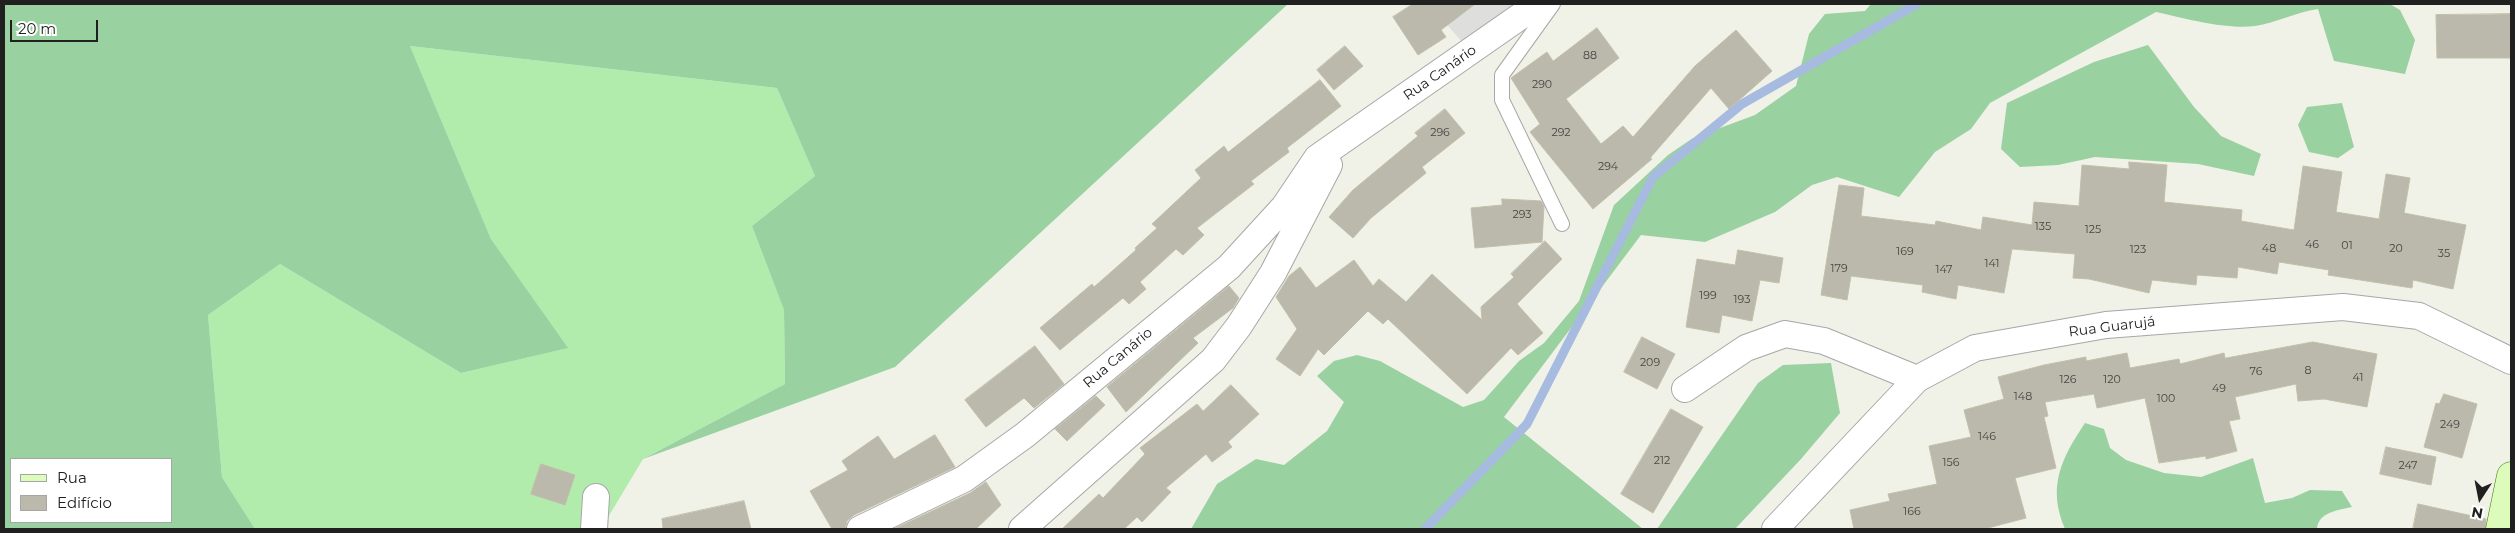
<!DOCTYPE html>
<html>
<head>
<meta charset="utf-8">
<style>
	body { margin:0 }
	#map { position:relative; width:2515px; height:533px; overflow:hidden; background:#f0f1e7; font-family:Montserrat,sans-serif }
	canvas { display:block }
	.frame { position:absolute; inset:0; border:5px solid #202020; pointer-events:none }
	.legend { position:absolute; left:10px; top:458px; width:162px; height:65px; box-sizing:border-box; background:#fff; border:1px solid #a6a6a6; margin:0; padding:6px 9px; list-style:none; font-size:15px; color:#202020 }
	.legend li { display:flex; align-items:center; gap:10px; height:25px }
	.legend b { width:25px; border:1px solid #a6a6a6 }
	.north { position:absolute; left:2455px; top:473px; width:50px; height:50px; -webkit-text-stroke:4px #fff; paint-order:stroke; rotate:191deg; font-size:14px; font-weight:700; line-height:20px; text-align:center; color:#202020 }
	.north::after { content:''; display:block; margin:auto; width:18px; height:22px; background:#202020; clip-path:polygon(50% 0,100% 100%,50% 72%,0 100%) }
	.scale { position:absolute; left:10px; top:20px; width:88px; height:22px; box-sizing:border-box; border:2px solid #202020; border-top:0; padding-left:6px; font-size:15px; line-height:18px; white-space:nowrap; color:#202020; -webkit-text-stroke:4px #fff; paint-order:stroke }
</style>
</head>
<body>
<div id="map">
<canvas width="2515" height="533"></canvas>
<div class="frame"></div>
<ul class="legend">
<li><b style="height:6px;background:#ddfbba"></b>Rua</li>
<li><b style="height:14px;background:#bbb8ac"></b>Edifício</li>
</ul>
<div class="north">N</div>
<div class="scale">20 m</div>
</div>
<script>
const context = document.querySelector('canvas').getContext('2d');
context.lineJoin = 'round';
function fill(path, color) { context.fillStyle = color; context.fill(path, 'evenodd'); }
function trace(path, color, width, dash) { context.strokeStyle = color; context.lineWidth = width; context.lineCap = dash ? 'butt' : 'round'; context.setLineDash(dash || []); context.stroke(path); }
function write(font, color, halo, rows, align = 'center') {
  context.font = font + ' Montserrat,sans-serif'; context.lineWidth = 4; context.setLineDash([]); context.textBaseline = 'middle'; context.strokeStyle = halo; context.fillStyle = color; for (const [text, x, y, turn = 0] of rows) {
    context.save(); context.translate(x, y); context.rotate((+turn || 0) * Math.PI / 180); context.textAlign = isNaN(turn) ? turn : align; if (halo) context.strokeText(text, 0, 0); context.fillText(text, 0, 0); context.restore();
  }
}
fill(new Path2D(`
	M1429,4h109l-68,47z`), '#dededd');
fill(new Path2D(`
	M410,46l367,42 38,88 -63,50 32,84 1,74 -142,75 -42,70h-346l-33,-52 -14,-162 72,-51 181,109 106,-25 -76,-109z`), '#b1ecac');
fill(new Path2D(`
	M4,4h1284l-393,363 -252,92 142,-75 -1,-74 -32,-84 63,-50 -38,-88 -367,-42 81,193 77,109 -107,25 -181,-109 -72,51 14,162 33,52h-251zM171,459v63h-160v-63z
	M1871,4h519l10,6 15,30 -10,34 -71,-13 -16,-52c-22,3 -42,14 -63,17 -28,4 -72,-8 -99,-14l-166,91 -19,26 -36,23 -36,45 -62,-20 -25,8 -37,27 -70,30 -64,-7 -137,182 139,112h-452l26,-45 39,-25 28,6 43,-34 17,-29 -27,-26 17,-15 23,-6 23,6 83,46 21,-7 35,-39 25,-18 35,-42 35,-96 54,-50 25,-17 62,-23 41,-29 13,-52 16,-20 40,-3z
	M2148,45l46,62 27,29 40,18 -7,22 -56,-12 -103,-7 -37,8 -38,2 -19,-18 6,-46 87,-41z
	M2342,103l12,44 -16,11 -29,-6 -11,-27 9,-18z
	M1831,363l9,50 -39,46 -66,70h-78l101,-146 25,-18z
	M2085,423l19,6 6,19 16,12 38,13 37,4 52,-19 12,45 27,-5 18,-8 32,1 10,16c-13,3 -34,5 -35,22h-252c-18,-42 -4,-70 20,-106z`), '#9ad1a1');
trace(new Path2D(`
	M1425,529l102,-105 126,-247 89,-73 175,-100`), '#a6bbdf', 9);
const building = new Path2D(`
	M1413,4h62l-34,26 5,7 -28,18 -25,-38z
	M2511,14v44h-74l-1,-43z
	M1597,28l22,30 -53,41 35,45 22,-18 10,11 62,-71 41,-36 36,41 -43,38 -18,-21 -61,70 2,1 -59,50 -63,-77 10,-8 -29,-46 36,-26 6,9z
	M1345,46l18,20 -29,24 -17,-20z
	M1320,80l21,26 -54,42 2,4 -38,29 3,3 -57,44 7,7 -21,20 -7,-6 -36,33 6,7 -17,15 -6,-6 -63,52 -20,-22 52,-44 2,3 42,-37 -1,-2 22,-20 -5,-4 49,-46 -6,-8 29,-24 4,6z
	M1445,109l20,24 -43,34 4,6 -55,45 -18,20 -24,-21 24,-27 65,-54 -3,-3z
	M2129,162l38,3 -3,37 78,8 -1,11 53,9 9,-64 39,6 -6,40 43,7 7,-45 24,4 -6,35 62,12 -13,64 -40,-9 -1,8 -84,-13 1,-5 -50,-8 -2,12 -39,-7 -1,11 -40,-3 -1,10 -44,-5 -3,13 -60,-14 -16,-1 2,-24 -63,-5 -8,44 -46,-8 -2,14 -34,-7 1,-7 -72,-9 -4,24 -26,-5 18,-110 25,3 -3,28 74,9 1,-4 45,9 2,-13 49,8 2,-23 45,4 3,-41 47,4z
	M1502,199l39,2 3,5 -2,36 -67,6 -4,-40 31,-3z
	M1545,241l17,18 -45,45 26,29 -25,22 -7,-7 -44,46 -79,-75 -5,5 -15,-13 -44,44 -6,-6 -18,27 -24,-17 21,-30 -21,-32 13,-21 11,-9 16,21 38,-28 19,26 6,-7 27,23 26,-28 50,46 -1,-13 33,-30 -3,-3z
	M1738,250l45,8 -4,25 -19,-3 -8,41 -30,-6 -3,18 -33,-6 11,-68 38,6z
	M1229,286l10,12 -6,10 -40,30 5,5 -72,69 -19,-25z
	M1642,337l33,17 -18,35 -33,-17z
	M2313,342l64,12 -10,53 -43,-8 -26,2 -2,-17 -61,13 5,22 -11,2 8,30 -31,8v-3l-47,7 -14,-65 -48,10 -3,-14 -49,8 3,14 -4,1 12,51 -41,10 11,40 -42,11h-130l-4,-19 40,-9 -2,-7 49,-10 -8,-38 42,-9 -7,-27 40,-11 -6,-22 46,-12 42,-8v4l41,-8 3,15 49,-9 1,5 44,-11 1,5z
	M1035,346l29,38 -30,24 -10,-10 -38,29 -21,-27z
	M1231,385l28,29 -31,28 4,5 -20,15 -6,-8 -40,34 5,4 -29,30 -5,-5 -13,12h-62l37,-35 4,4 42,-44 -5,-6 57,-44 6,7z
	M2444,394l33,10 -15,54 -38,-11 12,-44 3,1z
	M1096,396l9,9 -38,36 -12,-12z
	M1671,409l32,18 -50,86 -32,-19z
	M935,435l20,32 -101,48 -7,6 -2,8h-13l-22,-38 38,-21 -6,-9 36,-25 16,23z
	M2386,447l50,10 -5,28 -51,-11z
	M541,464l34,11 -10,30 -34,-11z
	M986,482l15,23 -25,24h-82l76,-36z
	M744,501l7,28h-88l-1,-10z
	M2418,504l68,15 -1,10h-72z`);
fill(building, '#bbb8ac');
trace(building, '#c3bfa8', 1);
const lane = new Path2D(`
	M1553,4l-51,71v25l60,124`);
const street = new Path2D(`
	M1685,389l61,-41 39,-14 39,7 93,38
	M594,529l2,-32
	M860,529l104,-50 61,-44 204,-168 55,-60 33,-49 221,-154
	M1022,529l191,-169 26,-34 34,-53 56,-108
	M1775,529l142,-150 58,-31 131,-23 237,-18 76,9 92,45`);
const secondary = new Path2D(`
	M2500,529l11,-53`);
trace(lane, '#a7a7a7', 16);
trace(street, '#a7a7a7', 28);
trace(secondary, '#3d7c02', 29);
trace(lane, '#fff', 14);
trace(street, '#fff', 26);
trace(secondary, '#ddfbba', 28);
write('11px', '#474643', null, [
	["88",1590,56],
	["290",1542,85],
	["296",1440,133],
	["292",1561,133],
	["294",1608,167],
	["293",1522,215],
	["135",2043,227],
	["125",2093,230],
	["46",2312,245],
	["01",2347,246],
	["48",2269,249],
	["20",2396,249],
	["123",2138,250],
	["169",1905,252],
	["35",2444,254],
	["141",1992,264],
	["179",1839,269],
	["147",1944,270],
	["199",1708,296],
	["193",1742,300],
	["209",1650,363],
	["8",2308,371],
	["76",2256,372],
	["41",2358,378],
	["126",2068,380],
	["120",2112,380],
	["49",2219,389],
	["148",2023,397],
	["100",2166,399],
	["249",2450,425],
	["146",1987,437],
	["212",1662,461],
	["156",1951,463],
	["247",2408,466],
	["166",1912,512]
]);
write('14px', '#202020', '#fff', [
	["Rua Canário",1440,73,-35],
	["Rua Guarujá",2112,327,-7],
	["Rua Canário",1118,358,-40]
]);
</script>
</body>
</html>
